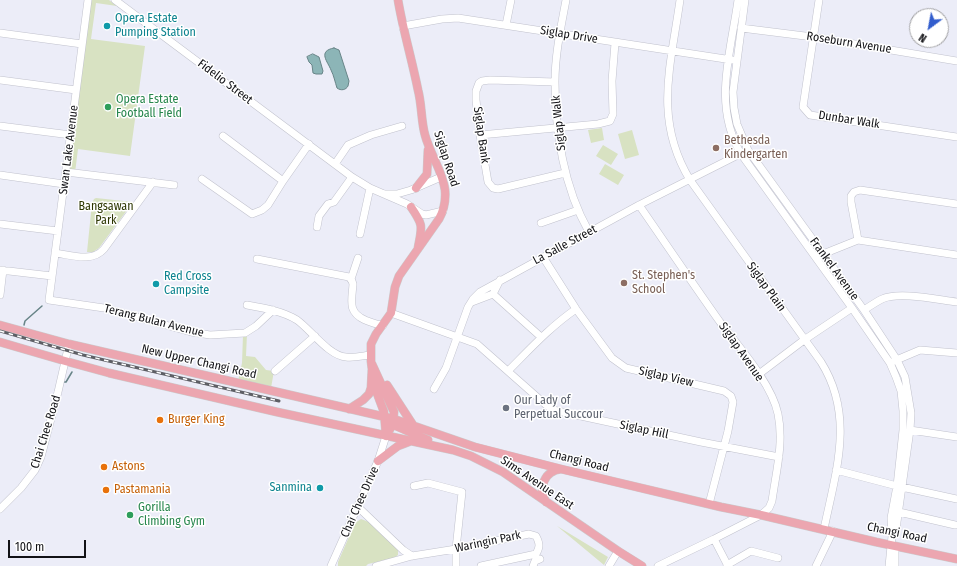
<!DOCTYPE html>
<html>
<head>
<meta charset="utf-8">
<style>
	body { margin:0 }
	#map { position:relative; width:957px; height:566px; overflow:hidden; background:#ecedf8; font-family:"Fira Sans Condensed",sans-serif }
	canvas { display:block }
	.north { position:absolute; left:909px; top:8px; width:40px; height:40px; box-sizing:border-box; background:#fff; border:1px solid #a0a0a2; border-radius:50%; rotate:212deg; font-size:11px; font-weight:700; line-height:16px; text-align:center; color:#121216 }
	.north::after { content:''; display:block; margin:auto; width:14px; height:18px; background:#325dcd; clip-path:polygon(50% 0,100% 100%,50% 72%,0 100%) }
	.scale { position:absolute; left:8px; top:540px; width:78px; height:18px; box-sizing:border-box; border:2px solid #121216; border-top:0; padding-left:5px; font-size:12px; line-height:14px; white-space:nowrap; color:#121216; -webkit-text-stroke:3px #fff; paint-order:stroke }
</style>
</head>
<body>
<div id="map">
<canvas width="957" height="566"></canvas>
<div class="north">N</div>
<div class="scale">100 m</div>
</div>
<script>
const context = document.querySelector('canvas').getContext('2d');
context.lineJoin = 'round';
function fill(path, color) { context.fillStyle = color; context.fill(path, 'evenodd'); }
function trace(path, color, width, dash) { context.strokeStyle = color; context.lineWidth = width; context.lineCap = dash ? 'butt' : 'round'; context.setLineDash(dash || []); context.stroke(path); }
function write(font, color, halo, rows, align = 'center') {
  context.font = font + ' "Fira Sans Condensed",sans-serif'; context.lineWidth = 3; context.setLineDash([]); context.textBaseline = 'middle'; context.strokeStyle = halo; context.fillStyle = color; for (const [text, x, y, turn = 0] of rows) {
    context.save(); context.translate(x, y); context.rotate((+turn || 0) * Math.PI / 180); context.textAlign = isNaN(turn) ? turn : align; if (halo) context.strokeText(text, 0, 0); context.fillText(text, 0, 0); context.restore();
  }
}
fill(new Path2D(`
	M89,0h20l8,6 -21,-3 -5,36 54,7 -15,110 -52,-7 -3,24 -9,-1z
	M602,128l2,12 -13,3 -3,-13z
	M632,130l7,25 -14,4 -7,-25z
	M603,145l15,9 -7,11 -15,-9z
	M605,164l19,11 -6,10 -19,-11z
	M96,198l37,4 -34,46 -6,4h-6l5,-49 2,-4z
	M247,334l-1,22 9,1 11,13 8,1 -3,17 -33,-7 4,-18 1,-28z
	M361,519l8,3 29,27v6l-4,3 -26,6 -2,2h-28v-4l17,-39z
	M557,526l51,31 -4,8z`), '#d8e2c2');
const water = new Path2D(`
	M334,48l5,2 10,31 -1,5c-2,4 -7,5 -11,2 -2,-6 -3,-12 -6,-18 -3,-8 -14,-19 3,-22z
	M313,54l6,3 4,14 -1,3h-6l-3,-1 -1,-8 -3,-3 -2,-5z`);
fill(water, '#8cb5b7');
trace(water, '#678487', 1);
trace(new Path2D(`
	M24,325l1,-4 17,-15
	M64,382h2l6,-10`), '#678487', 1.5);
const minor = new Path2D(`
	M88,0l-39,300 55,8 87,24 19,3 35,-2 11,-7 17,-16
	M115,0l237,177 18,11 37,16 15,10 4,1 17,-4
	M566,0c-5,27 -11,54 -11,82 0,50 9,106 34,150
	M680,0c-9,65 -27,119 10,180l131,182c34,54 15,109 3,167
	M738,0c-7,52 -26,105 3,154l111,154 38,55 6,14 5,14 2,20v19l-6,56 -6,32 1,18 -3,30
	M745,0l-12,92 1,16 3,16 11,26 116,160 33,50 8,17 6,36 -1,17 -13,92 -1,12
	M819,0l-16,107 7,8 147,22
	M506,25l5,-25
	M403,28v-2l39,-7 16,-1 274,42
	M741,28l72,9 144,24
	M0,33l82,11
	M0,80l76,10
	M555,82l-65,-2 -8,1 -3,2 -3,8v9l4,35 8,47 5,6 5,1 67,-16
	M0,126l71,9
	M480,135l118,-11 12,-3 3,-7 -1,-33 3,-38
	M223,136l60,45
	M335,164l13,-19 23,-10 31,-9
	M66,172l108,13
	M0,175l64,9
	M202,179l50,35 10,-4 6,-5 15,-24 26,-37
	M385,194h12l14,-4 30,-13
	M639,205c27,39 54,79 81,117 19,25 52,62 58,92 6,29 -2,58 -6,87l-3,7 -8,7 -47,24 -56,27
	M541,223l37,-13
	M0,224l58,7
	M317,227l2,-11 9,-12 6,-2 18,-25
	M360,234l10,-46
	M858,240l-7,-38v-6l3,-4 6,-2 97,14
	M55,253c16,2 37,10 49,-4l49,-67
	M818,256l40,-16 99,15
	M543,257l33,52 36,49 14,10 98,23 7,5 2,6 -5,29 -19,73
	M257,259l92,18 3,4 1,3c-1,16 -6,28 12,36 6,2 11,5 18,5
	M0,270l52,6
	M351,279l7,-21
	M493,294l48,43
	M0,295l3,-25
	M472,302l21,-8 7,-14
	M247,305c17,3 35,6 50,15 14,10 32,36 49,37 8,1 16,-1 24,-2
	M864,310c6,-4 12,-8 18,-11 17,-8 57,1 75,3
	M391,313l86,31 68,60 8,6 148,32 78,15
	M894,361l26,-11 37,3
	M275,371l40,-35
	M508,371c22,-22 42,-44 68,-62
	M759,374l45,-34 48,-32
	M434,389l12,-21 22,-61 5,-8 7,-7 159,-87 105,-53
	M910,430l47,7
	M836,470l61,16 60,13
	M414,486l14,-3 34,9 -6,57v17
	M358,507l45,43 9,6
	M0,509l21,-21 14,-18 6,-13 17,-65 11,-48
	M899,512l56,13
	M714,539l14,27
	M727,565l24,-14 27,7
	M331,566l47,-105 8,-25
	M376,566l36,-10 44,-7 73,-15 7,2c4,8 4,11 0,18l-55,12
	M533,566l2,-5 5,-2
	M609,566l9,-15
	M816,566l17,-35
	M895,566v-16`);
const major = new Path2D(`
	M416,188l11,-14 1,-24
	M411,207c13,19 11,19 7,41
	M0,325l69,19 325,75 81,28 86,22 160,38 40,8 115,27 81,17
	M0,342l65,19 44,12 168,39 176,38 18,6 32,16 115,79 24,15
	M372,364l22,48 -1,12 -7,12
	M372,380l12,32 2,24
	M387,385l26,40
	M349,409l14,-9 6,-6 2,-6 1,-19 -1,-8v-17l5,-10 15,-21 4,-26 4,-11 40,-57c5,-9 7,-18 6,-29 -2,-18 -15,-36 -20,-55 -4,-14 -3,-30 -7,-45 -6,-30 -15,-60 -20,-90
	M390,421l6,5 32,14
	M378,461l20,-15 13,-5
	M546,502c-8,-14 -2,-31 15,-33`);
trace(minor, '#c1c2cd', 8);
trace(major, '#cbcbcc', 9);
trace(minor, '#fff', 7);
trace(major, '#eca6b0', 8);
const rail = new Path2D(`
	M0,331l83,24 196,46`);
trace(rail, '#5e5f65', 3);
trace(rail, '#fff', 1.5, [4.5]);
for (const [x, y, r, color] of [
	[107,26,4,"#0f9aa8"],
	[108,107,4,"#2e9e5b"],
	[716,148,4,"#8d6e63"],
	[624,283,4,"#8d6e63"],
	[156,284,4,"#0f9aa8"],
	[506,408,4,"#6b7280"],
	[160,420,4,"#e8710a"],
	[104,467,4,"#e8710a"],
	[320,488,4,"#0f9aa8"],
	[106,490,4,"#e8710a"],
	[130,515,4,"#2e9e5b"]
]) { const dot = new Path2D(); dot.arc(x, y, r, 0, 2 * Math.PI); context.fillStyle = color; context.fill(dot); trace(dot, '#fff', 1.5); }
write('12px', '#0d838f', '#fff', [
	["Opera Estate",115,19],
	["Pumping Station",115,33],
	["Red Cross",164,277],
	["Campsite",164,291],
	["Sanmina",312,488,"right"]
], 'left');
write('12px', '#121216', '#fff', [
	["Siglap Drive",569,35,9],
	["Roseburn Avenue",849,43,9],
	["Fidelio Street",225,82,37],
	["Dunbar Walk",849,120,9],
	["Siglap Walk",559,123,-96],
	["Siglap Bank",481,135,82],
	["Swan Lake Avenue",69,150,-83],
	["Siglap Road",446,159,72],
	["La Salle Street",565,245,-28],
	["Frankel Avenue",834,269,54],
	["Siglap Plain",766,287,54],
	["Terang Bulan Avenue",154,321,14],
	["Siglap Avenue",741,352,55],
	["New Upper Changi Road",199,362,13],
	["Siglap View",666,377,13],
	["Siglap Hill",644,430,12],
	["Chai Chee Road",46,432,-73],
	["Changi Road",579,461,14],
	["Sims Avenue East",537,483,34],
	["Chai Chee Drive",360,502,-66],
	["Changi Road",897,533,12],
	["Waringin Park",488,542,-12]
]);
write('12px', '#27864d', '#fff', [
	["Opera Estate",116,100],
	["Football Field",116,114],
	["Gorilla",138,508],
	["Climbing Gym",138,522]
], 'left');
write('12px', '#785e54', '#fff', [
	["Bethesda",724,141],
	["Kindergarten",724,155],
	["St. Stephen's",632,276],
	["School",632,290]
], 'left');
write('12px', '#2c3601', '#fff', [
	["Bangsawan",106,207],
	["Park",106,221]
]);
write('12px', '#5b616d', '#fff', [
	["Our Lady of",514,401],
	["Perpetual Succour",514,415]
], 'left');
write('12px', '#c56008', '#fff', [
	["Burger King",168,420],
	["Astons",112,467],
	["Pastamania",114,490]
], 'left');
</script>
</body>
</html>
